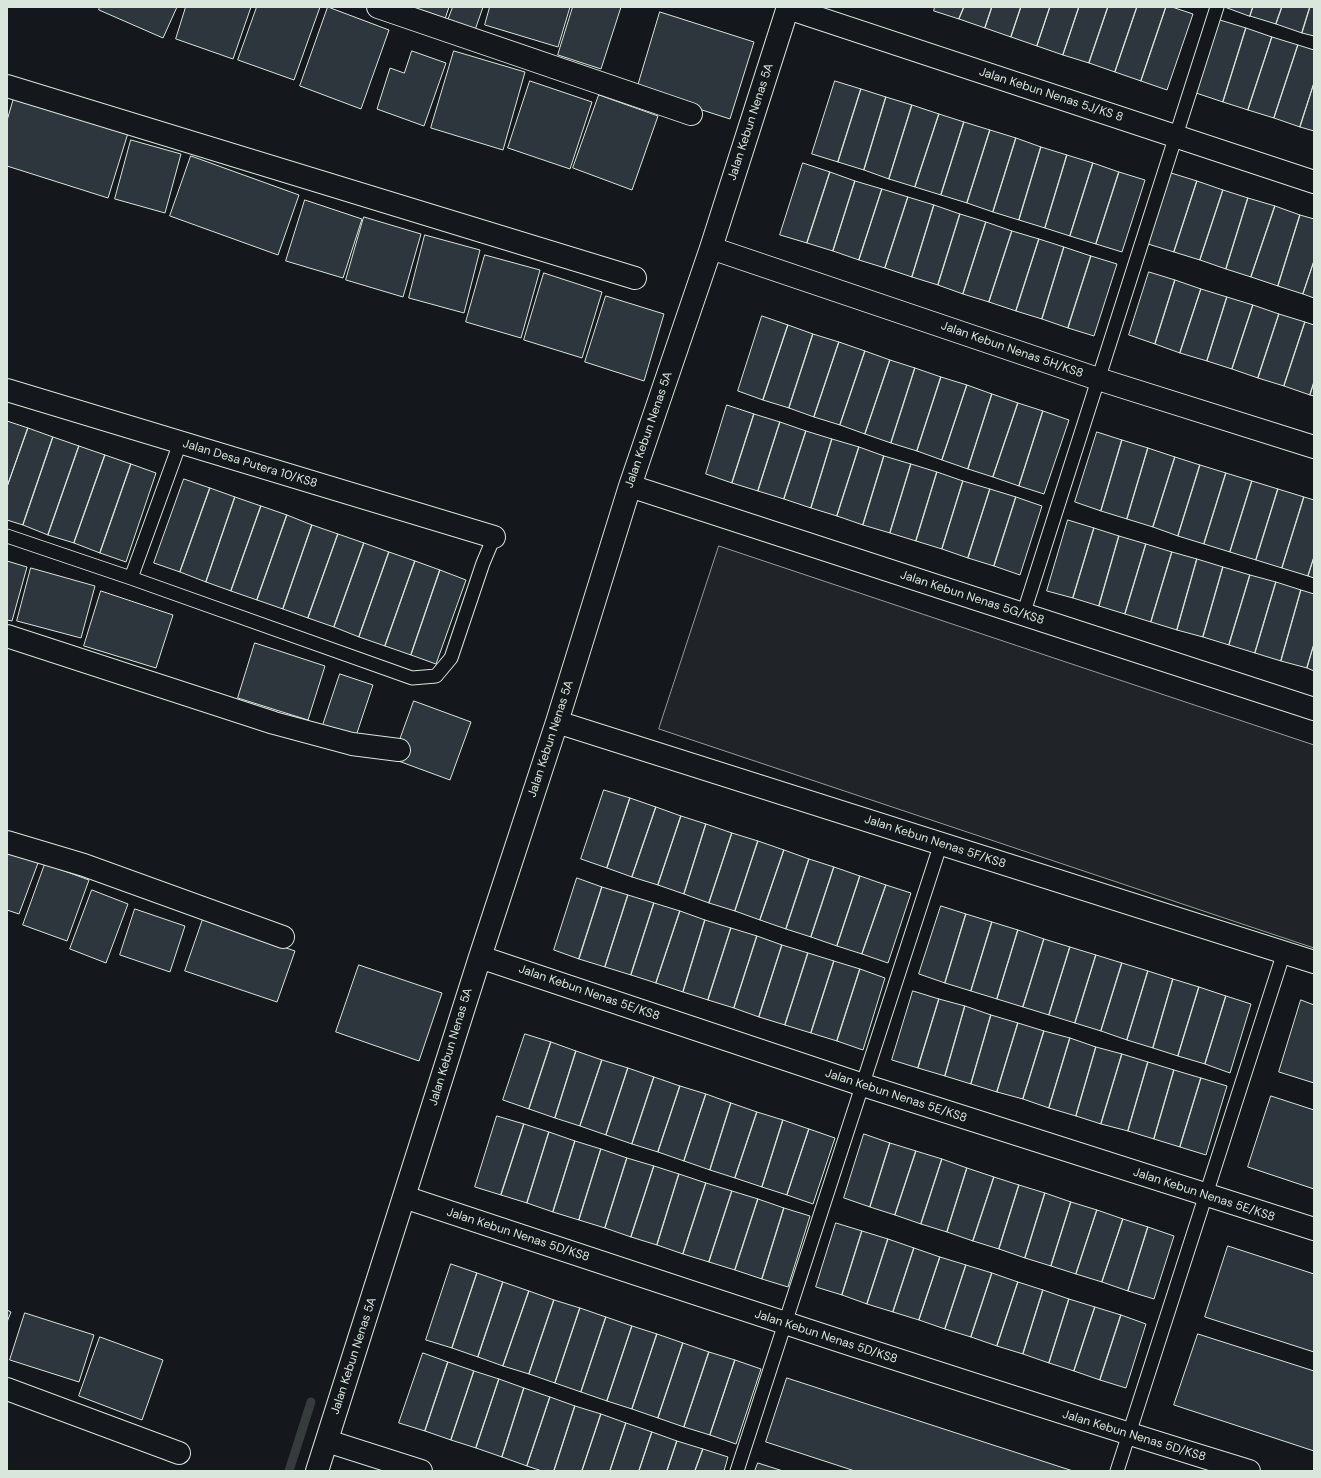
<!DOCTYPE html>
<html>
<head>
<meta charset="utf-8">
<style>
	body { margin:0 }
	#map { position:relative; width:1321px; height:1478px; overflow:hidden; background:#14181c; font-family:"DM Sans",sans-serif }
	canvas { display:block }
	.frame { position:absolute; inset:0; border:8px solid #d8e6dc; pointer-events:none }
</style>
</head>
<body>
<div id="map">
<canvas width="1321" height="1478"></canvas>
<div class="frame"></div>
</div>
<script>
const context = document.querySelector('canvas').getContext('2d');
context.lineJoin = 'round';
function fill(path, color) { context.fillStyle = color; context.fill(path, 'evenodd'); }
function trace(path, color, width, dash) { context.strokeStyle = color; context.lineWidth = width; context.lineCap = dash ? 'butt' : 'round'; context.setLineDash(dash || []); context.stroke(path); }
function write(font, color, halo, rows, align = 'center') {
  context.font = font + ' "DM Sans",sans-serif'; context.lineWidth = 3; context.setLineDash([]); context.textBaseline = 'middle'; context.strokeStyle = halo; context.fillStyle = color; for (const [text, x, y, turn = 0] of rows) {
    context.save(); context.translate(x, y); context.rotate((+turn || 0) * Math.PI / 180); context.textAlign = isNaN(turn) ? turn : align; if (halo) context.strokeText(text, 0, 0); context.fillText(text, 0, 0); context.restore();
  }
}
const green = new Path2D(`
	M719,546l595,199v203l-655,-219z`);
fill(green, '#202428');
trace(green, '#939e99', 1);
trace(new Path2D(`
	M289,1471l22,-69`), '#363b3e', 9);
const building = new Path2D(`
	M100,7h77l-14,31 -64,-28z
	M186,7h65l-18,52 -57,-20z
	M257,7h63l-26,73 -56,-20z
	M328,7l61,23 -28,79 -61,-23z
	M401,7h48l-5,15z
	M453,7h30l-9,26 -27,-10z
	M490,7h80l-12,40 -73,-22z
	M573,7h48l-20,62 -43,-14z
	M935,7h29l-5,12 -25,-8z
	M964,7h28l-7,21 -26,-9z
	M992,7h29l-10,30 -26,-9z
	M1021,7h29l-13,39 -26,-9z
	M1050,7h29l-16,48 -26,-9z
	M1079,7h29l-19,56 -26,-8z
	M1108,7h29l-22,65 -26,-9z
	M1137,7h29l-25,74 -26,-9z
	M1166,7h6l21,7 -26,76 -26,-9z
	M1225,7h28l-3,9z
	M1253,7h29l-6,17 -26,-8z
	M1282,7h28l-8,26 -26,-9z
	M1310,7h4v29l-12,-3z
	M660,12l94,30 -24,77 -93,-30z
	M1220,20l26,8 -23,74 -27,-9z
	M1246,28l26,9 -24,73 -25,-8z
	M1272,37l26,8 -24,73 -26,-8z
	M1298,45l16,5v33l-14,44 -26,-9z
	M412,51l34,12 -22,63 -47,-17 13,-41 14,5z
	M454,51l71,21 -22,78 -72,-22z
	M530,81l62,21 -22,67 -62,-21z
	M835,81l26,8 -23,73 -26,-8z
	M1314,83v48l-14,-4z
	M861,89l25,8 -22,73 -26,-8z
	M599,95l59,21 -26,74 -59,-22z
	M886,97l26,8 -23,74 -25,-9z
	M14,98l114,35 -20,65 -101,-32v-45z
	M912,105l27,9 -24,73 -26,-8z
	M939,114l25,8 -23,73 -26,-8z
	M964,122l26,8 -23,73 -26,-8z
	M990,130l26,8 -23,74 -26,-9z
	M1016,138l25,9 -22,73 -26,-8z
	M131,140l50,14 -16,59 -50,-14z
	M1041,147l26,8 -22,73 -26,-8z
	M1067,155l26,8 -23,73 -25,-8z
	M191,156l108,39 -21,60 -108,-39z
	M803,163l27,9 -23,71 -27,-8z
	M1093,163l26,9 -23,72 -26,-8z
	M830,172l25,9 -22,70 -26,-8z
	M1119,172l26,8 -23,72 -26,-8z
	M1171,173l26,8 -23,71 -26,-8z
	M855,181l27,8 -23,71 -26,-9z
	M1197,181l26,9 -23,70 -26,-8z
	M882,189l26,8 -23,71 -26,-8z
	M1223,190l25,8 -22,71 -26,-9z
	M908,197l26,8 -22,72 -27,-9z
	M1248,198l27,8 -24,71 -25,-8z
	M305,200l57,19 -19,59 -57,-17z
	M934,205l26,9 -22,71 -26,-8z
	M1275,206l25,9 -22,71 -27,-9z
	M960,214l26,8 -23,72 -25,-9z
	M1300,215l14,4v42l-11,33 -25,-8z
	M364,217l57,17 -18,63 -57,-17z
	M986,222l26,9 -23,71 -26,-8z
	M1012,231l27,8 -23,72 -27,-9z
	M425,235l55,15 -16,63 -55,-15z
	M1039,239l25,8 -22,72 -26,-8z
	M1064,247l27,9 -23,72 -26,-9z
	M485,255l55,15 -19,68 -55,-16z
	M1091,256l26,8 -23,72 -26,-8z
	M1314,261v37l-11,-4z
	M1149,272l26,8 -20,64 -26,-9z
	M544,273l58,19 -20,66 -58,-18z
	M1175,280l26,9 -21,64 -25,-9z
	M1201,289l26,8 -20,64 -27,-8z
	M606,296l58,18 -20,67 -59,-19z
	M1227,297l26,8 -21,64 -25,-8z
	M1253,305l26,9 -21,64 -26,-9z
	M1279,314l26,8 -21,64 -26,-8z
	M762,316l26,9 -25,75 -25,-9z
	M1305,322l9,3v57l-4,13 -26,-9z
	M788,325l25,9 -24,74 -26,-8z
	M813,334l26,8 -25,75 -25,-9z
	M839,342l26,9 -25,74 -26,-8z
	M865,351l25,9 -25,74 -25,-9z
	M890,360l25,8 -24,75 -26,-9z
	M915,368l26,9 -24,74 -26,-8z
	M941,377l26,8 -25,75 -25,-9z
	M1314,382v14l-4,-1z
	M967,385l25,9 -24,75 -26,-9z
	M992,394l26,9 -25,74 -25,-8z
	M1018,403l25,8 -24,75 -26,-9z
	M727,405l27,9 -22,69 -26,-9z
	M1043,411l26,9 -25,74 -25,-8z
	M754,414l26,8 -22,69 -26,-8z
	M7,421l21,7 -21,59z
	M780,422l26,9 -22,68 -26,-8z
	M28,428l25,9 -30,88 -16,-5v-33z
	M806,431l26,8 -21,69 -27,-9z
	M1097,432l25,8 -21,71 -26,-9z
	M53,437l26,9 -31,89 -25,-10z
	M832,439l27,8 -22,69 -26,-8z
	M1122,440l26,8 -21,71 -26,-8z
	M79,446l26,9 -31,88 -26,-8z
	M859,447l25,9 -21,69 -26,-9z
	M1148,448l27,9 -22,70 -26,-8z
	M105,455l26,9 -31,89 -26,-10z
	M884,456l27,8 -21,69 -27,-8z
	M1175,457l25,8 -22,71 -25,-9z
	M131,464l25,9 -30,89 -26,-9z
	M911,464l26,8 -21,69 -26,-8z
	M1200,465l26,8 -22,71 -26,-8z
	M937,472l26,9 -21,68 -26,-8z
	M1226,473l26,8 -22,71 -26,-8z
	M184,479l26,9 -30,84 -26,-9z
	M963,481l27,8 -22,69 -26,-9z
	M1252,481l26,8 -22,71 -26,-8z
	M210,488l25,9 -29,85 -26,-10z
	M990,489l26,8 -22,69 -26,-8z
	M1278,489l26,8 -22,71 -26,-8z
	M235,497l26,9 -30,85 -25,-9z
	M1016,497l26,9 -22,69 -26,-9z
	M1304,497l10,3v57l-6,19 -26,-8z
	M261,506l26,9 -30,85 -26,-9z
	M287,515l25,10 -29,84 -26,-9z
	M1068,520l26,8 -21,70 -26,-7z
	M312,525l26,9 -30,84 -25,-9z
	M1094,528l25,8 -20,70 -26,-8z
	M338,534l26,9 -30,84 -26,-9z
	M1119,536l27,8 -21,70 -26,-8z
	M364,543l25,9 -30,85 -25,-10z
	M1146,544l26,8 -21,70 -26,-8z
	M389,552l26,9 -30,85 -26,-9z
	M1172,552l25,7 -20,71 -26,-8z
	M1314,557v21l-6,-2z
	M1197,559l26,8 -20,70 -26,-7z
	M7,561l20,6 -15,54 -5,-1z
	M415,561l25,9 -29,85 -26,-9z
	M1223,567l27,8 -21,70 -26,-8z
	M31,568l64,18 -14,52 -64,-17z
	M440,570l26,10 -30,84 -25,-9z
	M1250,575l26,7 -21,71 -26,-8z
	M1276,582l25,8 -20,71 -26,-8z
	M1301,590l13,4v50l-7,24 -26,-7z
	M101,591l72,24 -17,53 -72,-22z
	M255,643l70,23 -17,54 -70,-22z
	M1314,644v27l-7,-3z
	M340,674l33,11 -17,51 -33,-11z
	M414,701l57,21 -21,58 -57,-21z
	M604,790l26,8 -23,70 -26,-9z
	M630,798l26,9 -24,70 -25,-9z
	M656,807l25,9 -23,69 -26,-8z
	M681,816l25,8 -22,70 -26,-9z
	M706,824l26,9 -23,70 -25,-9z
	M732,833l26,8 -23,70 -26,-8z
	M758,841l26,9 -24,70 -25,-9z
	M784,850l25,9 -23,70 -26,-9z
	M7,851l31,12 -19,51 -12,-4z
	M809,859l25,8 -23,70 -25,-8z
	M45,864l44,16 -22,61 -44,-16z
	M834,867l26,9 -23,70 -26,-9z
	M860,876l26,9 -24,69 -25,-8z
	M577,878l25,9 -23,72 -25,-9z
	M886,885l25,8 -23,70 -26,-9z
	M602,887l26,8 -23,72 -26,-8z
	M92,890l36,14 -22,59 -36,-14z
	M628,895l26,8 -23,72 -26,-8z
	M654,903l26,8 -24,72 -25,-8z
	M941,906l25,8 -21,69 -26,-9z
	M135,909l50,17 -15,46 -50,-17z
	M680,911l25,9 -22,72 -27,-9z
	M966,914l26,8 -21,69 -26,-8z
	M203,919l92,32 -18,51 -92,-31z
	M705,920l26,8 -23,72 -25,-8z
	M992,922l26,8 -21,69 -26,-8z
	M731,928l26,8 -23,72 -26,-8z
	M1018,930l26,9 -21,68 -26,-8z
	M757,936l25,9 -23,72 -25,-9z
	M1044,939l26,8 -21,68 -26,-8z
	M782,945l26,8 -23,72 -26,-8z
	M1070,947l26,8 -21,68 -26,-8z
	M808,953l26,8 -23,72 -26,-8z
	M1096,955l26,8 -21,68 -26,-8z
	M834,961l26,8 -23,72 -26,-8z
	M1122,963l26,8 -21,69 -26,-9z
	M359,965l83,28 -23,68 -83,-29z
	M860,969l25,9 -22,72 -26,-9z
	M1148,971l25,8 -20,69 -26,-8z
	M1173,979l26,8 -21,69 -25,-8z
	M1199,987l27,9 -21,68 -27,-8z
	M913,991l26,8 -21,69 -26,-8z
	M1226,996l25,8 -21,69 -25,-9z
	M939,999l26,7 -20,70 -27,-8z
	M1301,1000l13,5v78l-35,-11z
	M965,1006l26,9 -20,69 -26,-8z
	M991,1015l27,8 -21,69 -26,-8z
	M1018,1023l26,8 -21,68 -26,-7z
	M1044,1031l26,7 -21,70 -26,-9z
	M525,1034l26,8 -22,67 -26,-9z
	M1070,1038l26,9 -20,69 -27,-8z
	M551,1042l25,9 -21,67 -26,-9z
	M1096,1047l26,7 -21,70 -25,-8z
	M576,1051l26,9 -22,66 -25,-8z
	M1122,1054l26,8 -20,69 -27,-7z
	M602,1060l26,8 -22,67 -26,-9z
	M1148,1062l26,8 -20,69 -26,-8z
	M628,1068l26,9 -22,67 -26,-9z
	M1174,1070l27,8 -21,69 -26,-8z
	M654,1077l26,9 -22,66 -26,-8z
	M1201,1078l26,8 -21,69 -26,-8z
	M680,1086l26,8 -22,67 -26,-9z
	M706,1094l25,9 -21,67 -26,-9z
	M1271,1096l43,14v79l-66,-22z
	M731,1103l26,9 -22,66 -25,-8z
	M757,1112l26,8 -21,67 -27,-9z
	M497,1116l27,8 -23,71 -26,-8z
	M783,1120l26,9 -22,66 -25,-8z
	M524,1124l25,8 -22,71 -26,-8z
	M809,1129l26,9 -22,66 -26,-9z
	M549,1132l26,9 -22,71 -26,-9z
	M864,1134l26,9 -20,64 -26,-9z
	M575,1141l26,8 -22,71 -26,-8z
	M890,1143l26,8 -21,64 -25,-8z
	M601,1149l26,9 -22,70 -26,-8z
	M916,1151l26,8 -21,65 -26,-9z
	M627,1158l27,8 -23,71 -26,-9z
	M942,1159l25,9 -20,64 -26,-8z
	M654,1166l25,8 -22,71 -26,-8z
	M967,1168l27,9 -21,64 -26,-9z
	M679,1174l27,9 -23,71 -26,-9z
	M994,1177l25,8 -20,64 -26,-8z
	M706,1183l26,8 -23,71 -26,-8z
	M1019,1185l26,8 -20,65 -26,-9z
	M732,1191l26,8 -23,71 -26,-8z
	M1045,1193l26,9 -20,64 -26,-8z
	M758,1199l26,9 -22,71 -27,-9z
	M1071,1202l26,8 -21,64 -25,-8z
	M784,1208l26,8 -22,71 -26,-8z
	M1097,1210l26,9 -21,63 -26,-8z
	M1123,1219l25,8 -20,64 -26,-9z
	M836,1223l26,8 -20,64 -26,-8z
	M1148,1227l26,9 -20,63 -26,-8z
	M862,1231l26,8 -21,65 -25,-9z
	M888,1239l26,9 -21,64 -26,-8z
	M1228,1246l86,28v78l-109,-35z
	M914,1248l26,9 -21,63 -26,-8z
	M940,1257l26,8 -21,64 -26,-9z
	M451,1264l26,9 -25,75 -26,-8z
	M966,1265l26,8 -21,64 -26,-8z
	M477,1273l26,9 -25,75 -26,-9z
	M992,1273l26,9 -21,64 -26,-9z
	M503,1282l26,9 -26,75 -25,-9z
	M1018,1282l25,8 -20,64 -26,-8z
	M1043,1290l26,9 -20,64 -26,-9z
	M529,1291l25,9 -25,74 -26,-8z
	M1069,1299l26,8 -21,64 -25,-8z
	M554,1300l26,8 -25,75 -26,-9z
	M1095,1307l26,8 -21,65 -26,-9z
	M580,1308l26,9 -25,75 -26,-9z
	M7,1310l4,2 -4,10z
	M25,1313l69,22 -15,47 -69,-22z
	M1121,1315l25,9 -20,64 -26,-8z
	M606,1317l26,9 -25,75 -26,-9z
	M632,1326l25,8 -25,75 -25,-8z
	M657,1334l26,9 -25,75 -26,-9z
	M1198,1334l116,37v80l-140,-46z
	M100,1337l63,23 -21,60 -63,-24z
	M683,1343l26,9 -25,75 -26,-9z
	M709,1352l26,8 -25,75 -26,-8z
	M423,1353l25,9 -23,69 -26,-8z
	M735,1360l26,9 -25,75 -26,-9z
	M448,1362l26,9 -23,69 -26,-9z
	M474,1371l25,8 -23,69 -25,-8z
	M787,1378l286,93h-218l-89,-29z
	M499,1379l25,9 -22,69 -26,-9z
	M524,1388l26,9 -23,69 -25,-9z
	M550,1397l25,9 -21,65h-12l-15,-5z
	M575,1406l26,8 -19,57h-28z
	M601,1414l25,9 -16,48h-28z
	M626,1423l26,9 -13,39h-29z
	M652,1432l25,9 -10,30h-28z
	M677,1441l26,8 -8,22h-28z
	M703,1449l25,8 -4,14h-29z
	M758,1463l25,8h-28z`);
fill(building, '#2c363c');
trace(building, '#d8e6dc', 1);
const lane = new Path2D(`
	M7,536l124,42 281,100 24,-2 15,-18 32,-95 11,-26
	M131,578l49,-135
	M1023,615l194,-608
	M737,1471l204,-628
	M1117,1471l167,-519`);
const street = new Path2D(`
	M378,7l313,107
	M788,8l526,174
	M7,86l628,192
	M711,248l387,131 216,68
	M7,390l487,147
	M630,486l684,223
	M7,636l267,87 78,21 47,6
	M557,722l757,240
	M7,842l77,23 199,72
	M480,957l383,128 451,144
	M404,1197c281,93 562,187 845,274
	M7,1389l172,64
	M327,1441l94,30
	M317,1471l163,-514 77,-235 73,-236 81,-238 77,-241`);
trace(lane, '#d8e6dc', 15);
trace(street, '#d8e6dc', 24);
trace(lane, '#14181c', 13);
trace(street, '#14181c', 22);
write('12px', '#d8e6dc', '#14181c', [
	["Jalan Kebun Nenas 5J/KS 8",1051,95,18],
	["Jalan Kebun Nenas 5A",751,122,-72],
	["Jalan Kebun Nenas 5H/KS8",1012,350,19],
	["Jalan Kebun Nenas 5A",649,430,-71],
	["Jalan Desa Putera 10/KS8",250,464,17],
	["Jalan Kebun Nenas 5G/KS8",972,598,18],
	["Jalan Kebun Nenas 5A",551,739,-72],
	["Jalan Kebun Nenas 5F/KS8",935,842,18],
	["Jalan Kebun Nenas 5E/KS8",589,993,19],
	["Jalan Kebun Nenas 5A",451,1047,-73],
	["Jalan Kebun Nenas 5E/KS8",896,1096,18],
	["Jalan Kebun Nenas 5E/KS8",1204,1195,18],
	["Jalan Kebun Nenas 5D/KS8",518,1235,18],
	["Jalan Kebun Nenas 5D/KS8",826,1337,18],
	["Jalan Kebun Nenas 5A",354,1356,-72],
	["Jalan Kebun Nenas 5D/KS8",1134,1436,17]
]);
</script>
</body>
</html>
